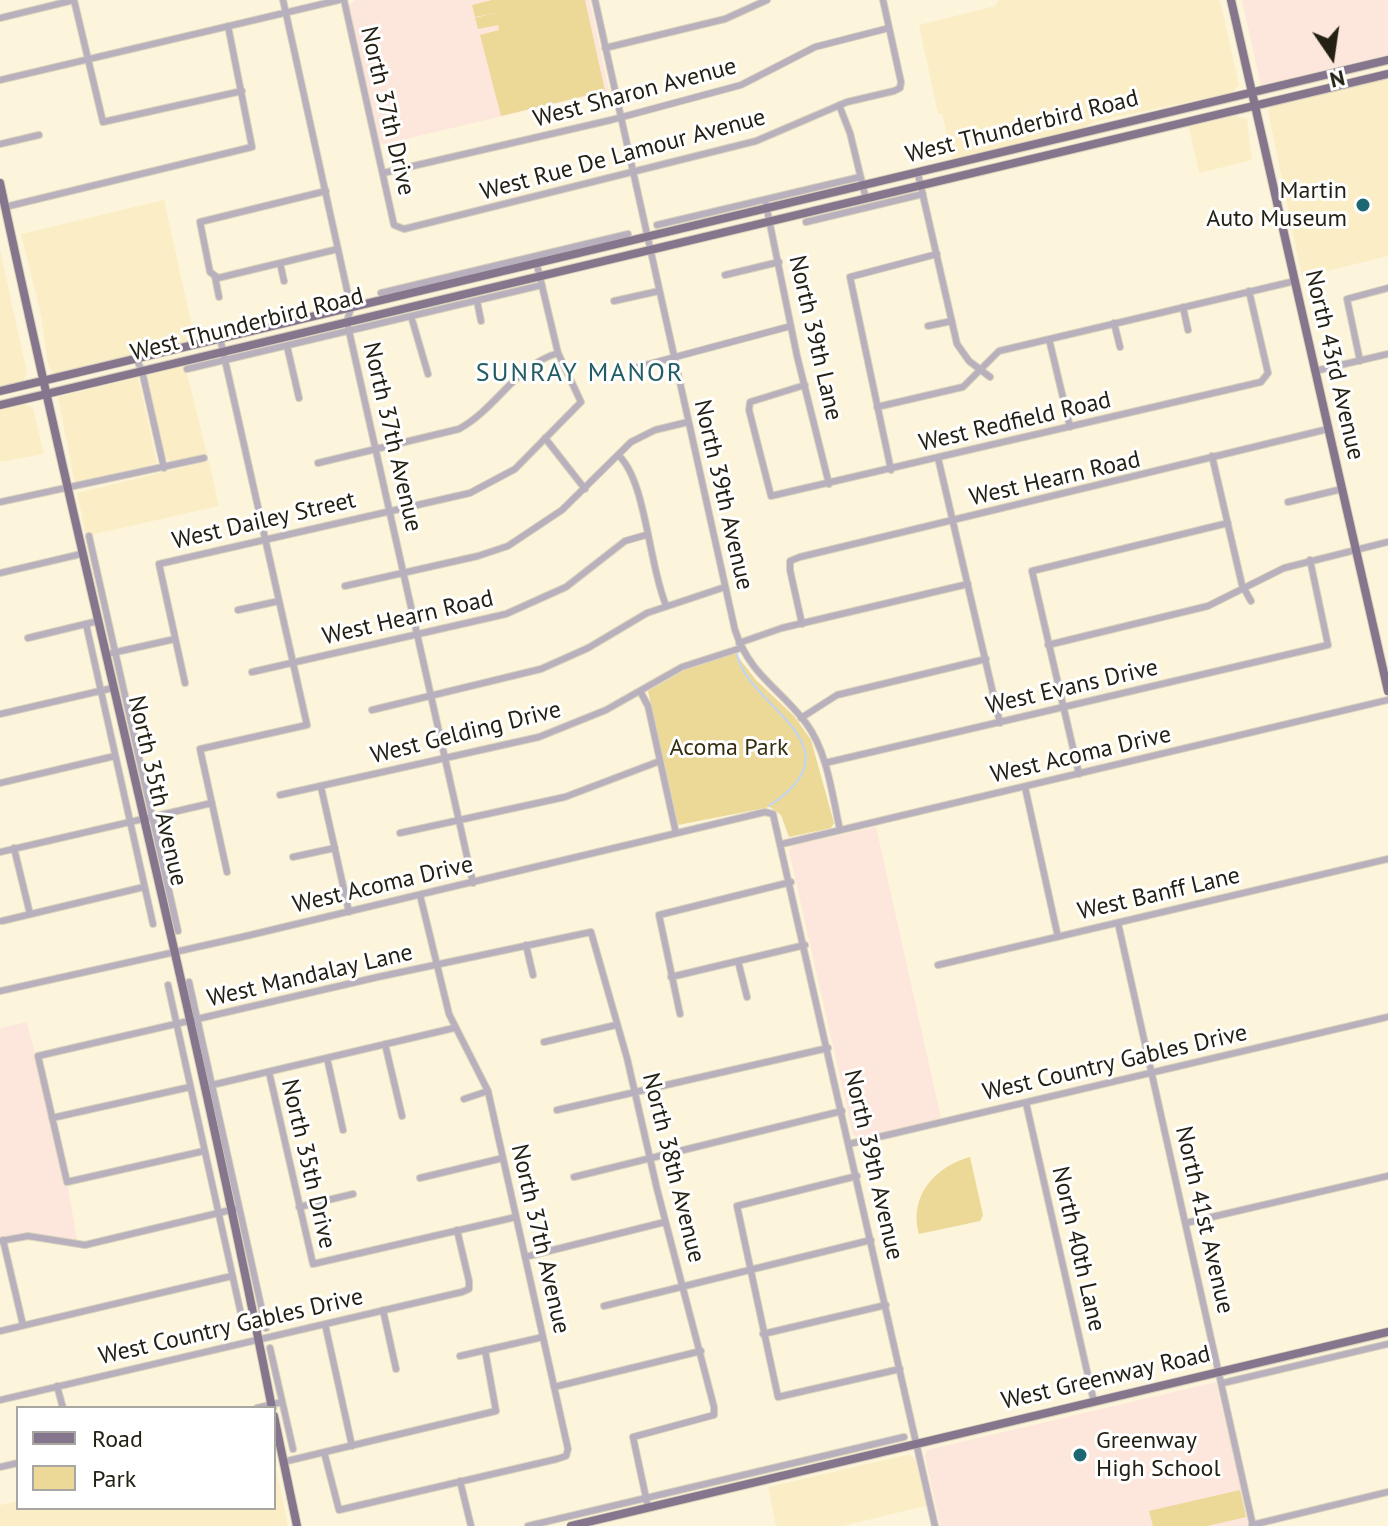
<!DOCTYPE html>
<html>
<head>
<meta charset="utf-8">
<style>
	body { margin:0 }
	#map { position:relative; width:1388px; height:1526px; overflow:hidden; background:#fdf5db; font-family:"PT Sans",sans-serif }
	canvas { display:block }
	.legend { position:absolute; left:16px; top:1406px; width:260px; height:104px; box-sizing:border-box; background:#fff; border:2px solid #a7a6a1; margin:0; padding:10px 14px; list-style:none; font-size:24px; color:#242114 }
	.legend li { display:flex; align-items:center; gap:16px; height:40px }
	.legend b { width:40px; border:2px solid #a7a6a1 }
	.north { position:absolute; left:1292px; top:16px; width:80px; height:80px; -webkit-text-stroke:6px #fff; paint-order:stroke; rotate:167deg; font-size:22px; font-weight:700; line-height:32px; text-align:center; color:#242114 }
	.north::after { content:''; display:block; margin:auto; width:28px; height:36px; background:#242114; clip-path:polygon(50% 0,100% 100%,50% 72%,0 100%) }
</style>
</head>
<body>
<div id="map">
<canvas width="1388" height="1526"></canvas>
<ul class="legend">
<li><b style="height:10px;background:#85768d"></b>Road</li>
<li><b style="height:22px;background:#ecd897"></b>Park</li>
</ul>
<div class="north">N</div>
</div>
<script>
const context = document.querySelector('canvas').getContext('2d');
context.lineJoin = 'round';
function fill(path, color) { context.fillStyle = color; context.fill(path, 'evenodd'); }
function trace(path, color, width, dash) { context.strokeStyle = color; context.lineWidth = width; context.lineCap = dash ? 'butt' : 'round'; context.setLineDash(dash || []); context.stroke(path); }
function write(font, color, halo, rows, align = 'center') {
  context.font = font + ' "PT Sans",sans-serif'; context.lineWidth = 6; context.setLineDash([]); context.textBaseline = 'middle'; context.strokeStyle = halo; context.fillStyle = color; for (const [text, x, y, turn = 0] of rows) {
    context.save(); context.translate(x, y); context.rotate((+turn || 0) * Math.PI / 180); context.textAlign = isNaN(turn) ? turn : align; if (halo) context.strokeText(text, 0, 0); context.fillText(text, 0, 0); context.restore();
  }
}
fill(new Path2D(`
	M999,0h221l19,85 -7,8 -136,28 -15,8 -128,33 -11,-49 -4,1 -19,-89 76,-19z
	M1388,79v177l-86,21 -34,-166 5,-6z
	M1236,116l11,3 5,41 -53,13 -10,-46z
	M164,200l31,140 -142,33 -5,-8 -7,-49 -20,-82z
	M0,249l27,124 -4,8 -23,5z
	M185,365l22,89 -35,8 -7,-5 -18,-83z
	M138,377l19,86 -82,21 -17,-87z
	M25,404l8,4 11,46 -44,8v-52z
	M209,461l10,45 -133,30 -9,-43z
	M910,1454l6,7 10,45 -84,20h-66l-8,-39z
	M274,1459l14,67h-288v-21l18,-4v7h256z`), '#fbeec6');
fill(new Path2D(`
	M356,0h234l19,91 -229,54 -31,-140z
	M1242,0h146v57l-127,29z
	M876,827l65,291 -83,20 -5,-3 -64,-284 3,-5z
	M27,1022l40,160 11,63 -42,-8 -36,4v-213z
	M1216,1382l34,144h-310l-15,-70 2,-6z`), '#fde6db');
fill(new Path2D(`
	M492,0h93l20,91 -104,25 -21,-81 19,-5 -1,-5 -20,4 -3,-11 20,-5 -20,4 -3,-12z
	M735,653l21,27 38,36 17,24 23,83 -3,5 -42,9 -8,-22 -11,-8 -92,18 -30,-134 37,-21z
	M970,1157l13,58 -3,6 -61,13c-11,-38 17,-68 51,-77z
	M1240,1490l6,27 -39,9h-54l-4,-15z`), '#ecd897');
trace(new Path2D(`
	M736,650c8,58 129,93 33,156`), '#bed5f8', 2);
const minor = new Path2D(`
	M74,0l29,122 139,-31
	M283,0l68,308 -4,13 2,10 124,552
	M344,0l50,225 10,4 352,-88 91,-39 47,-11 6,-3 1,-6 -18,-82
	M595,0l140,630c15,46 45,58 71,93 22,30 26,72 34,107
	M0,18l74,-18
	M605,48l120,-29 42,-19
	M0,80l339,-80
	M839,105l11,28 16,66
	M0,144l39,-9
	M383,173l228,-53 130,-35 74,-38 74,-19
	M918,174l39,170 12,17 21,16
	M326,191l-126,31 10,50 8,6 120,-29
	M765,200l32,156 32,128
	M5,207l247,-60 -24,-121
	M806,222l117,-28
	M657,225l203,-48
	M280,263l4,18
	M725,275l54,-13
	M215,277l4,20
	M381,293l247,-59
	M477,301l4,20
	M614,301l45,-10
	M1183,307l5,23
	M411,316l17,58
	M1114,323l6,24
	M928,326l24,-5
	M220,338l87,387 -107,24 27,123
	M1049,339l21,88
	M287,346l12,52
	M136,358l6,13 22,97
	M1360,361l-13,-62 41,-11
	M638,367l153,-41
	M187,369l355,-84
	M1315,371l73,-17
	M805,385l-55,17 -1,8 22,86 490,-114 7,-9 -19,-82
	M877,407l86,-20 36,-36 296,-70
	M545,438l40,51
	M618,455c28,24 31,112 48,150
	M1212,456l30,129 9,16
	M938,458l62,265
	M318,463l141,-34c38,-21 56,-63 99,-76
	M891,470l-41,-193 87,-23
	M0,502l204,-44
	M1288,502l54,-13
	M89,536l89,395
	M0,573l81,-19
	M345,586l133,-30 30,-10 54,-36 69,-68 24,-12 33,-8
	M238,610l41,-9
	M86,624l67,300
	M802,624l-12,-54v-9l10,-4 528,-128
	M28,638l70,-17
	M739,643l43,-15 186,-44
	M1048,645l160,-39 76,-38 104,-26
	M112,653l63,-14
	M252,672l254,-58 60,-27 59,-46 21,-6
	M185,683l-26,-119 311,-71 45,-24 66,-67 -23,-49 -21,-88
	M640,691l8,15 28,127
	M372,710l169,-41 47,-21 59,-35 78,-26
	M0,714l113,-26
	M801,718l36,-23 149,-36
	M825,763l503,-118 -18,-85
	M1079,774l-47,-203 196,-48
	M0,783l115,-27
	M321,787l28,125
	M1025,787l33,150
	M280,795l259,-58 67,-27 76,-43 59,-19
	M400,833l165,-36 95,-36
	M782,844l606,-144
	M14,848l16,66
	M0,852l212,-49
	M293,857l42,-9
	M2,921l142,-34
	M1118,923l135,603
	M526,945l7,30
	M738,961l9,36
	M938,965l450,-106
	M671,977l134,-32
	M189,982l77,346
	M168,985l73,329
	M0,991l242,-54 523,-125 8,2 162,712
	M680,1014l-21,-99 132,-33
	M544,1042l72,-17
	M385,1044l17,72
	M327,1058l16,72
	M269,1072l44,192 203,-47
	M212,1085l242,-57
	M464,1099l24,-8
	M1026,1103l68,299
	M557,1110l271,-62
	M52,1118l138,-31
	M849,1144l539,-127
	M204,1151l-137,31 -29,-126 340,-79 213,-45 36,126 30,131 57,218v8l-81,22 15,70
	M857,1176l-120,30 41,191 122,-28
	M574,1177l268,-66
	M420,1178l83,-20
	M299,1207l54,-13
	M1186,1223l202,-47
	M3,1240l20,85
	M0,1241l28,-5 57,9 150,-36
	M525,1257l140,-35
	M604,1306l267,-66
	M383,1310l13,59
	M325,1324l27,122
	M0,1331l232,-55
	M763,1334l123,-29
	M270,1348l23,101
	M460,1356l83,-19
	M1223,1383l165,-39
	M57,1386l6,22
	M554,1387l147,-36
	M0,1400l462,-108 7,-3v-8l-12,-51
	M257,1408l25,-6
	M324,1452l15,58 218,-51 9,-3 2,-7 -80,-358 -39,-77 -29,-119
	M283,1462l213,-51 -11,-61
	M0,1467l18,-4
	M460,1481l11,45
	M1252,1525l136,-33
	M528,1526l376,-89`);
const major = new Path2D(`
	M1231,0l157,691
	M0,183c87,409 192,814 272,1225
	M0,391l1388,-331
	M0,405l1388,-331
	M274,1416l23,110
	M571,1526l817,-194`);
trace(minor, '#dad3bb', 8);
trace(major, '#dad3bb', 10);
trace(minor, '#b8b0bd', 6);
trace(major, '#85768d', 8);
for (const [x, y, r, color] of [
	[1363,205,8,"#1d6772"],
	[1080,1455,8,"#1d6772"]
]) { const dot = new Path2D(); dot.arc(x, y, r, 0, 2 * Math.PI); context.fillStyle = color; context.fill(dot); trace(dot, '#fff', 3); }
write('24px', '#242114', '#fff', [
	["West Sharon Avenue",635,93,-15],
	["North 37th Drive",387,111,77],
	["West Thunderbird Road",1022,127,-14],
	["West Rue De Lamour Avenue",623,155,-15],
	["West Thunderbird Road",247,325,-14],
	["North 39th Lane",815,338,77],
	["North 43rd Avenue",1334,365,77],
	["West Redfield Road",1015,422,-13],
	["North 37th Avenue",392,437,77],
	["West Hearn Road",1055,479,-13],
	["North 39th Avenue",723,495,77],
	["West Dailey Street",264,521,-13],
	["West Hearn Road",408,618,-13],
	["West Evans Drive",1072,687,-13],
	["West Gelding Drive",466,733,-14],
	["West Acoma Drive",1081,755,-13],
	["North 35th Avenue",157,791,77],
	["West Acoma Drive",383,885,-13],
	["West Banff Lane",1159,894,-13],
	["West Mandalay Lane",310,976,-13],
	["West Country Gables Drive",1115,1063,-13],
	["North 35th Drive",308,1164,77],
	["North 39th Avenue",873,1165,77],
	["North 38th Avenue",673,1168,76],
	["North 41st Avenue",1204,1220,77],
	["North 37th Avenue",540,1239,77],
	["North 40th Lane",1078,1249,77],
	["West Country Gables Drive",231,1327,-13],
	["West Greenway Road",1106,1378,-13]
]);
write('24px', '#242114', '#fff', [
	["Martin",1347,191],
	["Auto Museum",1347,219],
	["Greenway",1096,1441,"left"],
	["High School",1096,1469,"left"]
], 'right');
write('24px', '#372e0f', '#fff', [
	["Acoma Park",729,748]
]);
context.letterSpacing = '2px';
write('26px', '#235c64', '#fff', [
	["SUNRAY MANOR",580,374]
]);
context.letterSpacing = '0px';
</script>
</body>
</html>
